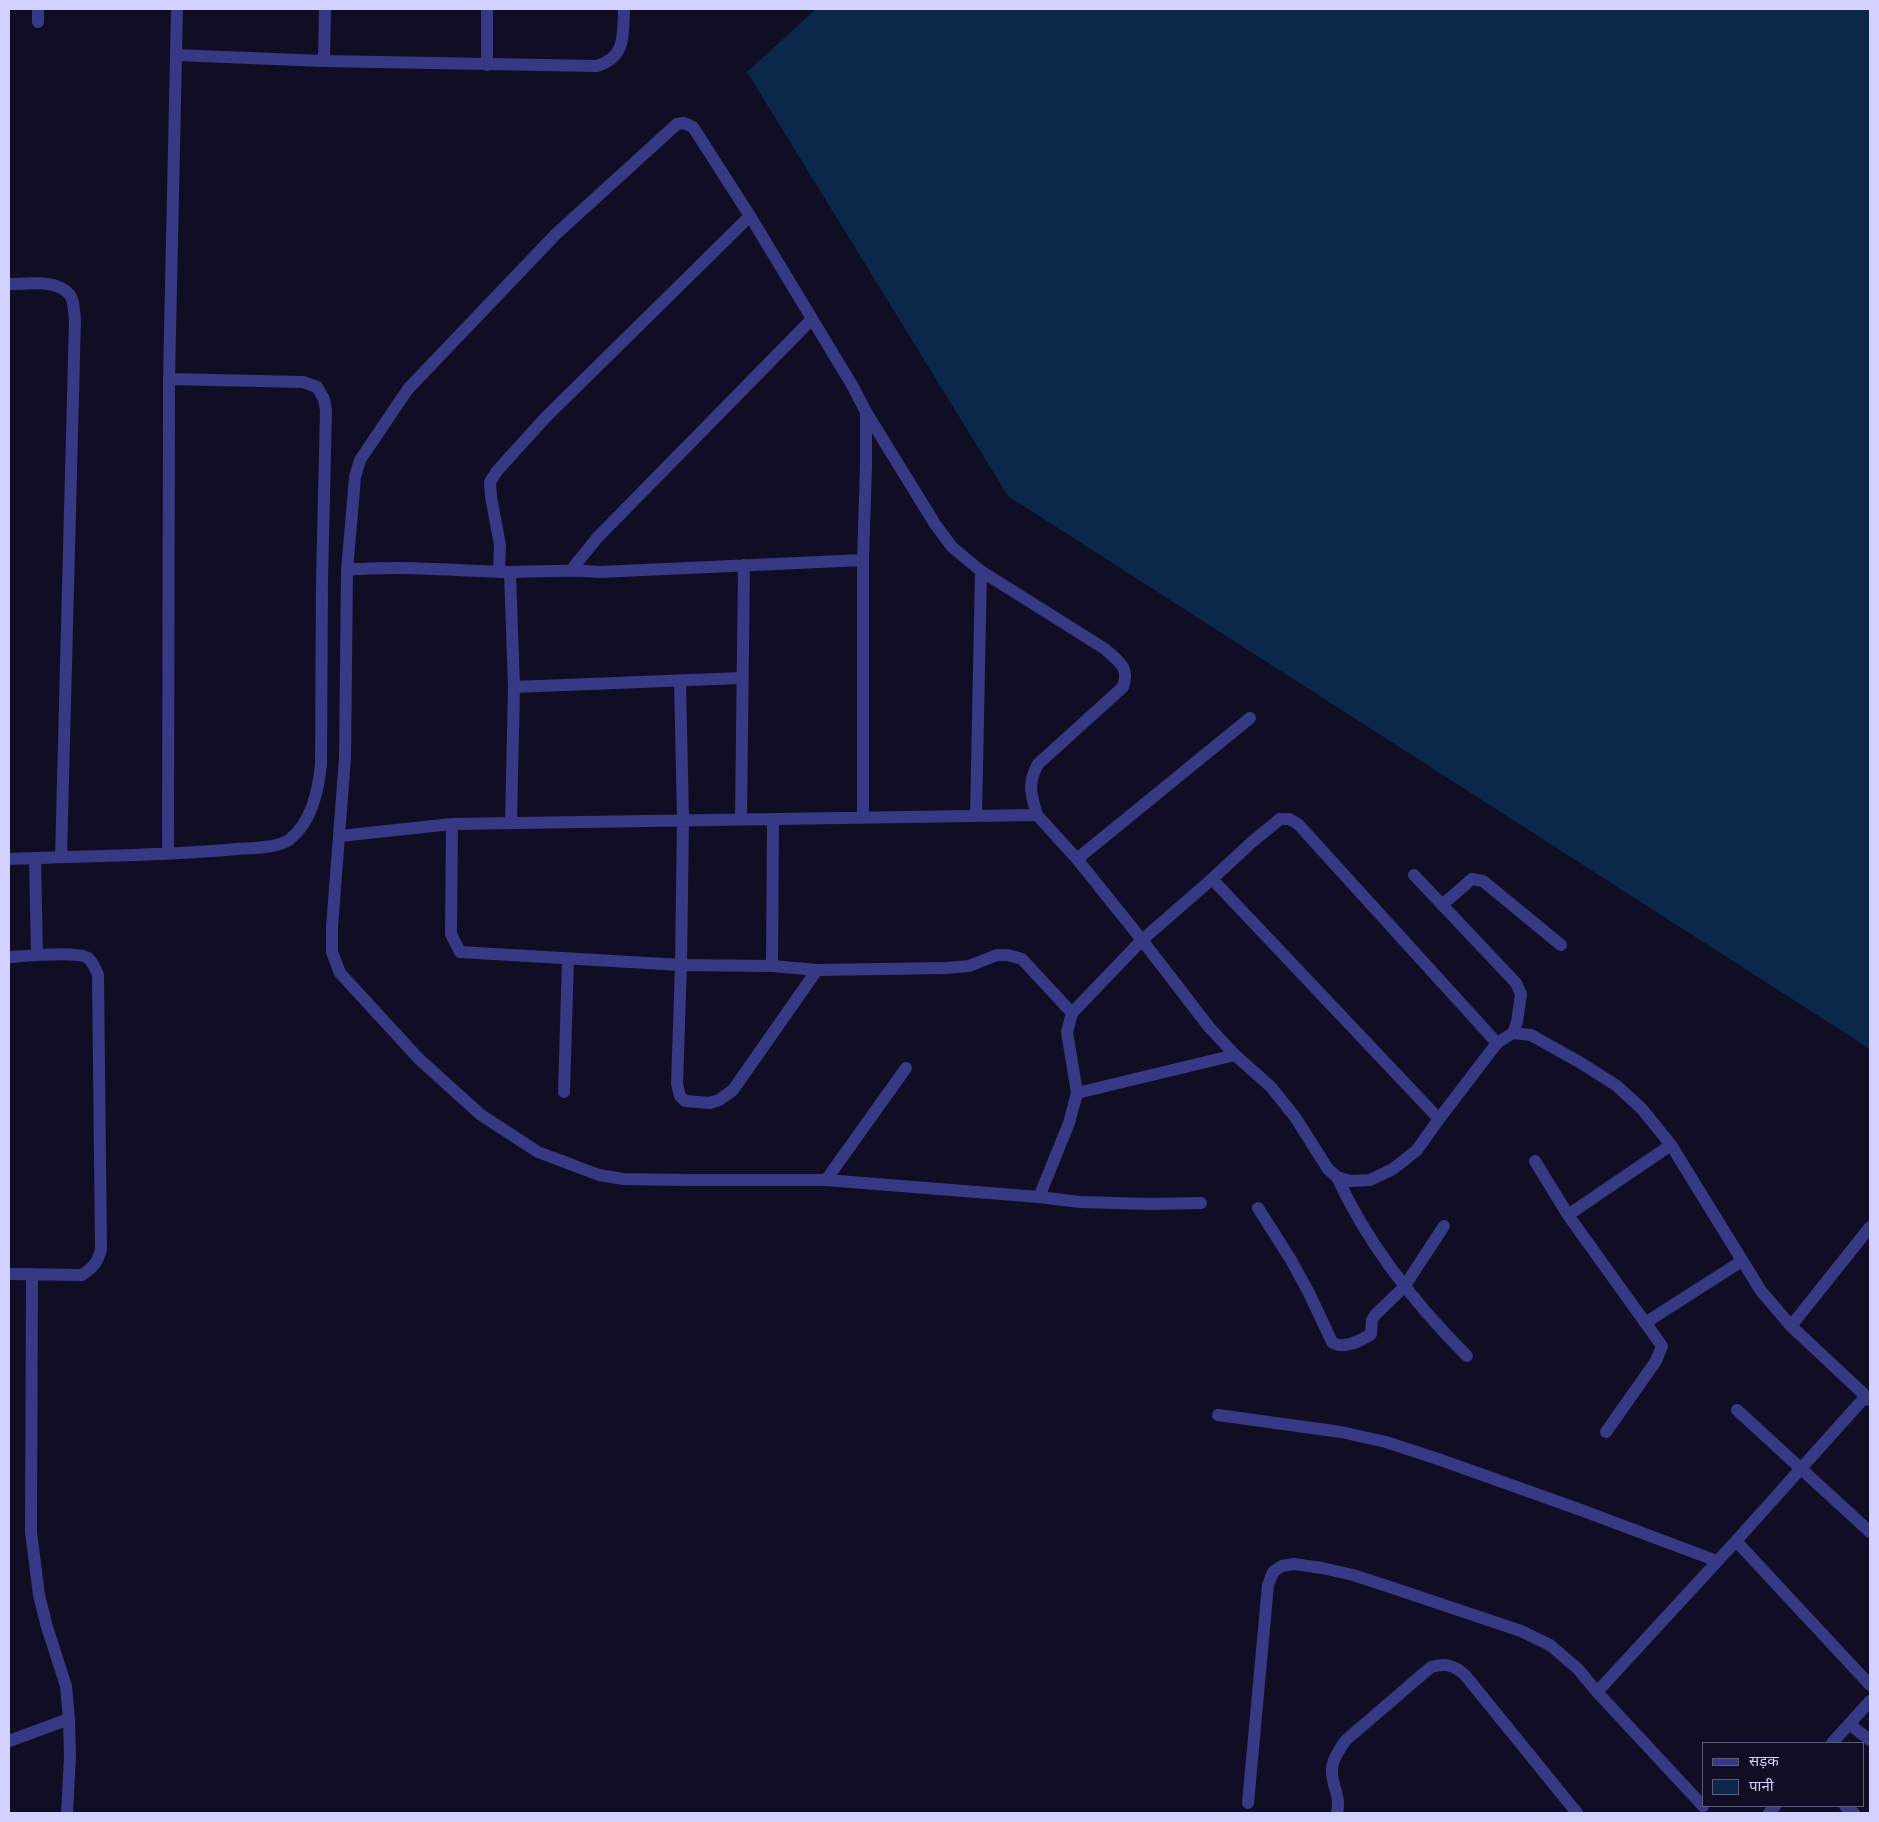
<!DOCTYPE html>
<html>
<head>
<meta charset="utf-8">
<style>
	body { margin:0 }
	#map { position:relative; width:1879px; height:1822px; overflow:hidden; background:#100e24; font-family:Quicksand,"Noto Sans Devanagari",sans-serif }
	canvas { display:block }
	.frame { position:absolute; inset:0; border:10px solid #d3d1ff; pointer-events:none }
	.legend { position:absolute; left:1702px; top:1742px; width:162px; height:65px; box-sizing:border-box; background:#100e24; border:1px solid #5e5c7c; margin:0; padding:6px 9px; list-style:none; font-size:15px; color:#d3d1ff }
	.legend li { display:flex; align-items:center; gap:10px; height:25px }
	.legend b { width:25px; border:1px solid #5e5c7c }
</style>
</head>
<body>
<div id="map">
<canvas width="1879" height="1822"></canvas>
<div class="frame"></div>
<ul class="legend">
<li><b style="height:6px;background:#373984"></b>सड़क</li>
<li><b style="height:14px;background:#0b274a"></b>पानी</li>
</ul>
</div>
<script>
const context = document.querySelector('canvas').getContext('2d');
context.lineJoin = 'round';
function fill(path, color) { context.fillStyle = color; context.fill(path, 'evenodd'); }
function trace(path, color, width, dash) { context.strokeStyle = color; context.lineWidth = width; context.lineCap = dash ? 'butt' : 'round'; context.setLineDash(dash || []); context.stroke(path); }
fill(new Path2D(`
	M816,9h1054v1040l-862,-553 -261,-424z`), '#0b274a');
trace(new Path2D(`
	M38,22v-13
	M176,55l148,6 273,5c29,-9 26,-31 27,-57
	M324,61l1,-52
	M487,65v-56
	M9,284c19,0 53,-6 63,15 2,6 2,15 3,20l-14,538
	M572,569l25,-31 215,-219
	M347,570c54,-5 107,1 161,2 31,0 61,-3 91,0l264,-12
	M499,572l1,-27 -9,-48 -1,-15 7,-11 48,-53 205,-202
	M510,572l4,115 -3,136
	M680,681l3,139 -2,145 -4,119 3,12 5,5 25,2 9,-3 14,-10 84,-120
	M514,687l227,-9
	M1037,815c-6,-21 -10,-31 1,-51l85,-77c7,-20 -4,-25 -18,-38l-124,-78 -29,-24 -17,-23 -69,-112 -14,-27 -102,-169 -57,-89 -9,-4 -7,1 -121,110 -148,155 -48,71 -5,17 -1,13 -7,80 -2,188 -13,169v25l8,21 79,86 62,56 57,37 61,23 24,4 61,1h142l213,17 41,5 71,2 50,-1
	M976,816l5,-245
	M863,818v-258l3,-94v-53
	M741,819l3,-254
	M452,824l-1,110 9,18 221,13 91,1 45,4 129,-2 23,-2 28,-11h11l14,4 50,54
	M340,836l112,-12 585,-9 40,44 65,81 70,-61 227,240 58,-76 16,-10 18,2 50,28 36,23 25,23 29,36 90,146 30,35 79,74
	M168,854l1,-475 8,-370
	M35,858l2,97
	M9,859c76,-3 152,-3 228,-10 14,-1 41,-1 52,-9 23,-18 29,-49 32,-75l1,-184 4,-171 -2,-11 -7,-12 -14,-5 -134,-3
	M1077,859l173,-141
	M1414,875l102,108 5,11 -4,28 -4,11
	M1212,879l40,-37 28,-23h9l9,5 199,219
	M1442,905l30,-26 11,2 78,64
	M9,957c14,-1 69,-6 79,1 5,4 8,12 10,17l3,274c-3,13 -8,19 -19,26l-73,-1
	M772,966l1,-147
	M564,1092l4,-133
	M1077,1093l158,-38
	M1535,1161l33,54 94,131 -6,15 -50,71
	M1337,1177c31,68 77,126 130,179
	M826,1180l80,-112
	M1039,1197l30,-74 8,-30 -10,-61 5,-19 70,-73 67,87 26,28 36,32 24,30 33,52 9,8 13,4 20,-1 23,-11 24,-19 22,-31
	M1258,1208l33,52 18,33 23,49c10,8 29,-1 39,-8l1,-14 3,-5 29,-28 40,-61
	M1568,1215l103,-70
	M32,1274l-1,258 8,63 8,32 19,59 3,33 1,37 -3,57
	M1645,1323l97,-62
	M1791,1326l79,-99
	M1737,1410l133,122
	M1218,1415l123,17 45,10 52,17 143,51 136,51
	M1736,1541l134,144
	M1597,1692l139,-151 130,-145
	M1849,1724l21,16
	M9,1741l60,-22
	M1832,1743l38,-42
	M1248,1803l20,-218 5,-13 9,-6 12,-2 28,4 31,7 34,11 134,45 29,14 28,24 19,23 106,114
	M1845,1806l9,7
	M1337,1813c4,-16 -4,-24 -5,-40 -1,-12 7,-23 14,-33l85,-73c15,-4 23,-2 34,8l112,138
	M1769,1813l6,-7`), '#373984', 12);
</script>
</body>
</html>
